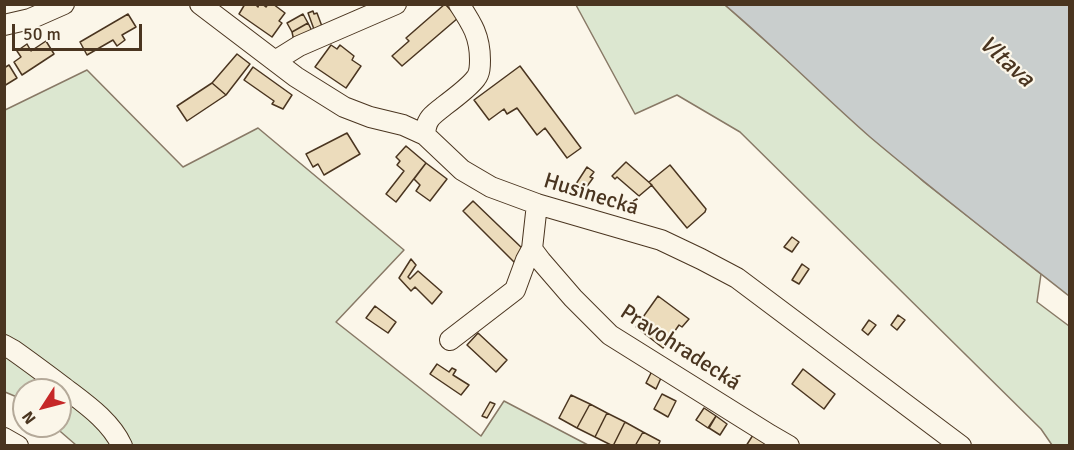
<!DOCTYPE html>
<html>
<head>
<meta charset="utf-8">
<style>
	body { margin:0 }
	#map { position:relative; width:1074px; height:450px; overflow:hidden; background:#fbf6e9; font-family:Signika,sans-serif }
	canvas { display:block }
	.frame { position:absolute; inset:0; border:6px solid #4a3520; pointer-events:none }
	.north { position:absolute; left:12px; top:378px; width:60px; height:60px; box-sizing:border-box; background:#fbf6e9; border:2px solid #b4a999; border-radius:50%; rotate:234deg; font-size:16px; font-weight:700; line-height:24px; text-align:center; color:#4a3520 }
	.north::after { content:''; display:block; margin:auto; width:21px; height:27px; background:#c62828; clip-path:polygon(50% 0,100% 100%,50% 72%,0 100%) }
	.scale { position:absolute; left:12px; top:24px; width:130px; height:27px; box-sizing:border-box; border:3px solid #4a3520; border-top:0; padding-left:8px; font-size:18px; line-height:21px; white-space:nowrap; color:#4a3520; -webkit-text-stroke:4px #fbf6e9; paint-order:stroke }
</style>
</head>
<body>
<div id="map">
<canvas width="1074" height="450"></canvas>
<div class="frame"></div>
<div class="north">N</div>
<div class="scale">50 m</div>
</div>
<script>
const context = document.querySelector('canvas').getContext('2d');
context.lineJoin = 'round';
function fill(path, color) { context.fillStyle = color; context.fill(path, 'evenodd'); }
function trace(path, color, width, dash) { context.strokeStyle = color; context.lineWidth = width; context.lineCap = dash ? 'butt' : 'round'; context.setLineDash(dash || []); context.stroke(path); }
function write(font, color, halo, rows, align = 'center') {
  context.font = font + ' Signika,sans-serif'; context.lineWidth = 4.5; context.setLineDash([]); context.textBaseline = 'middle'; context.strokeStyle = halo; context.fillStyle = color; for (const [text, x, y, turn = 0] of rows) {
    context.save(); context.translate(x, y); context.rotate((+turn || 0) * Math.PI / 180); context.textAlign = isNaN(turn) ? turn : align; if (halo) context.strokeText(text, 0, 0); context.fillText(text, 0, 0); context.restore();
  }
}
const green = new Path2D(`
	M576,5h149l199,177 117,92 -4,28 32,24v119h-17l-11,-16 -301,-297 -63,-37 -42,19z
	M87,70l96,97 75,-39 146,122 -68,72 145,114 23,-35 84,44h-512l-22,-19h6v-36h-36v10l-19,-8v-282z`);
fill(green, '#dce7d0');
trace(green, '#887966', 1.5);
const water = new Path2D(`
	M725,5h344v291c-66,-52 -134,-104 -199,-159 -49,-43 -95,-90 -145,-132z`);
fill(water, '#c9cecd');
trace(water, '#887966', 1.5);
const building = new Path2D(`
	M245,4h10l3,3 1,-3h3l4,3 2,-3h5l12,9 -6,8 3,2 -10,14 -33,-23z
	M445,4l13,14 -56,48 -10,-10 17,-15 -3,-3z
	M313,11l1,3 3,-1 6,16 -8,3 -7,-19z
	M128,14l8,13 -14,8 3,5 -8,6 -4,-6 -26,15 -7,-13z
	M303,14l5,9 -16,9 -5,-9z
	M308,23l5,10 -19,8 -2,-9z
	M46,41l8,13 -32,21 -8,-13 7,-5 -4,-6 10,-7 4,7z
	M331,45l6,4 3,-4 14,11 -2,4 9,6 -15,22 -31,-21z
	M237,54l13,10 -24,31 -14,-12z
	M9,65l8,13 -13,8v-18z
	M520,66l61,82 -14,10 -22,-30 -8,7 -20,-27 -10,6 -3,-5 -15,11 -15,-20z
	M253,67l39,28 -9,14 -11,-5 2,-3 -30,-21z
	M212,83l14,12 -39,26 -10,-15z
	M347,133l13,21 -36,21 -6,-11 -5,3 -7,-13z
	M406,146l20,17 -30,39 -10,-8 18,-23 -7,-6 3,-4 -4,-4z
	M626,162l26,23 -13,11 -22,-19 -2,2 -3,-3z
	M426,163l21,16 -17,22 -14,-10 4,-6 -6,-6z
	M670,165l36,44 -1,3 -18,16 -38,-46z
	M587,167l7,5 -4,5 3,1 -8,11 -9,-5z
	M473,201l51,49 -4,18 -57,-57z
	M792,237l7,5 -7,10 -8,-5z
	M411,259l5,6 -8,12 2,2 8,-8 24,21 -10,12 -17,-17 -4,4 -12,-13z
	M802,264l7,5 -10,15 -7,-4z
	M658,296l31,23 -7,8 -3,-2 -16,23 -27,-21z
	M375,306l21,16 -8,11 -22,-15z
	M898,315l7,5 -8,10 -6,-5z
	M869,320l7,5 -8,10 -6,-5z
	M478,333l29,27 -11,12 -29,-27z
	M437,364l12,8 3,-4 4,2 -3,5 16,10 -8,10 -31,-21z
	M653,369l8,9 -5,11 -10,-6z
	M803,369l32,25 -11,15 -32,-25z
	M662,394l14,7 -8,16 -14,-8z
	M571,395l19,9 -13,24 -18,-10z
	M490,402l5,2 -8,14 -5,-2z
	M590,404l17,9 -12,24 -18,-9z
	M704,408l12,8 -8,12 -12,-8z
	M607,413l18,9 -12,24 -18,-9z
	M716,416l11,8 -7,11 -11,-7z
	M625,422l18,10 -8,14h-22z
	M643,432l17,9 -2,5h-23z
	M753,435l18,11h-25z`);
fill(building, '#ecdcbc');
trace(building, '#4a3520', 1.5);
const minor = new Path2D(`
	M200,4l96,73 48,30 26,10 33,8 22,10 37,35 29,17 46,17 124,36 40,19 36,19 224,168
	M4,25l26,-6 34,-15
	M275,61l24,-15 97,-42
	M425,135c1,-17 7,-19 19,-29 8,-6 27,-21 32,-28 4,-5 4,-12 4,-18 0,-24 -8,-36 -21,-56
	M532,249l9,12 32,37 37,37 160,100 19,11
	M450,340l65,-50 11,-30 6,-11 5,-45
	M4,345l9,5c17,12 33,24 49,36 22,17 48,34 60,60
	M4,438l14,8`);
trace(minor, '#4a3520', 22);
trace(minor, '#fbf6e9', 20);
write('22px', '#4a3520', '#fbf6e9', [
	["Husinecká",591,195,17],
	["Pravohradecká",680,348,33]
]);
write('italic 24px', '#4a3520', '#fbf6e9', [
	["Vltava",1006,62,42]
]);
</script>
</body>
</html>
